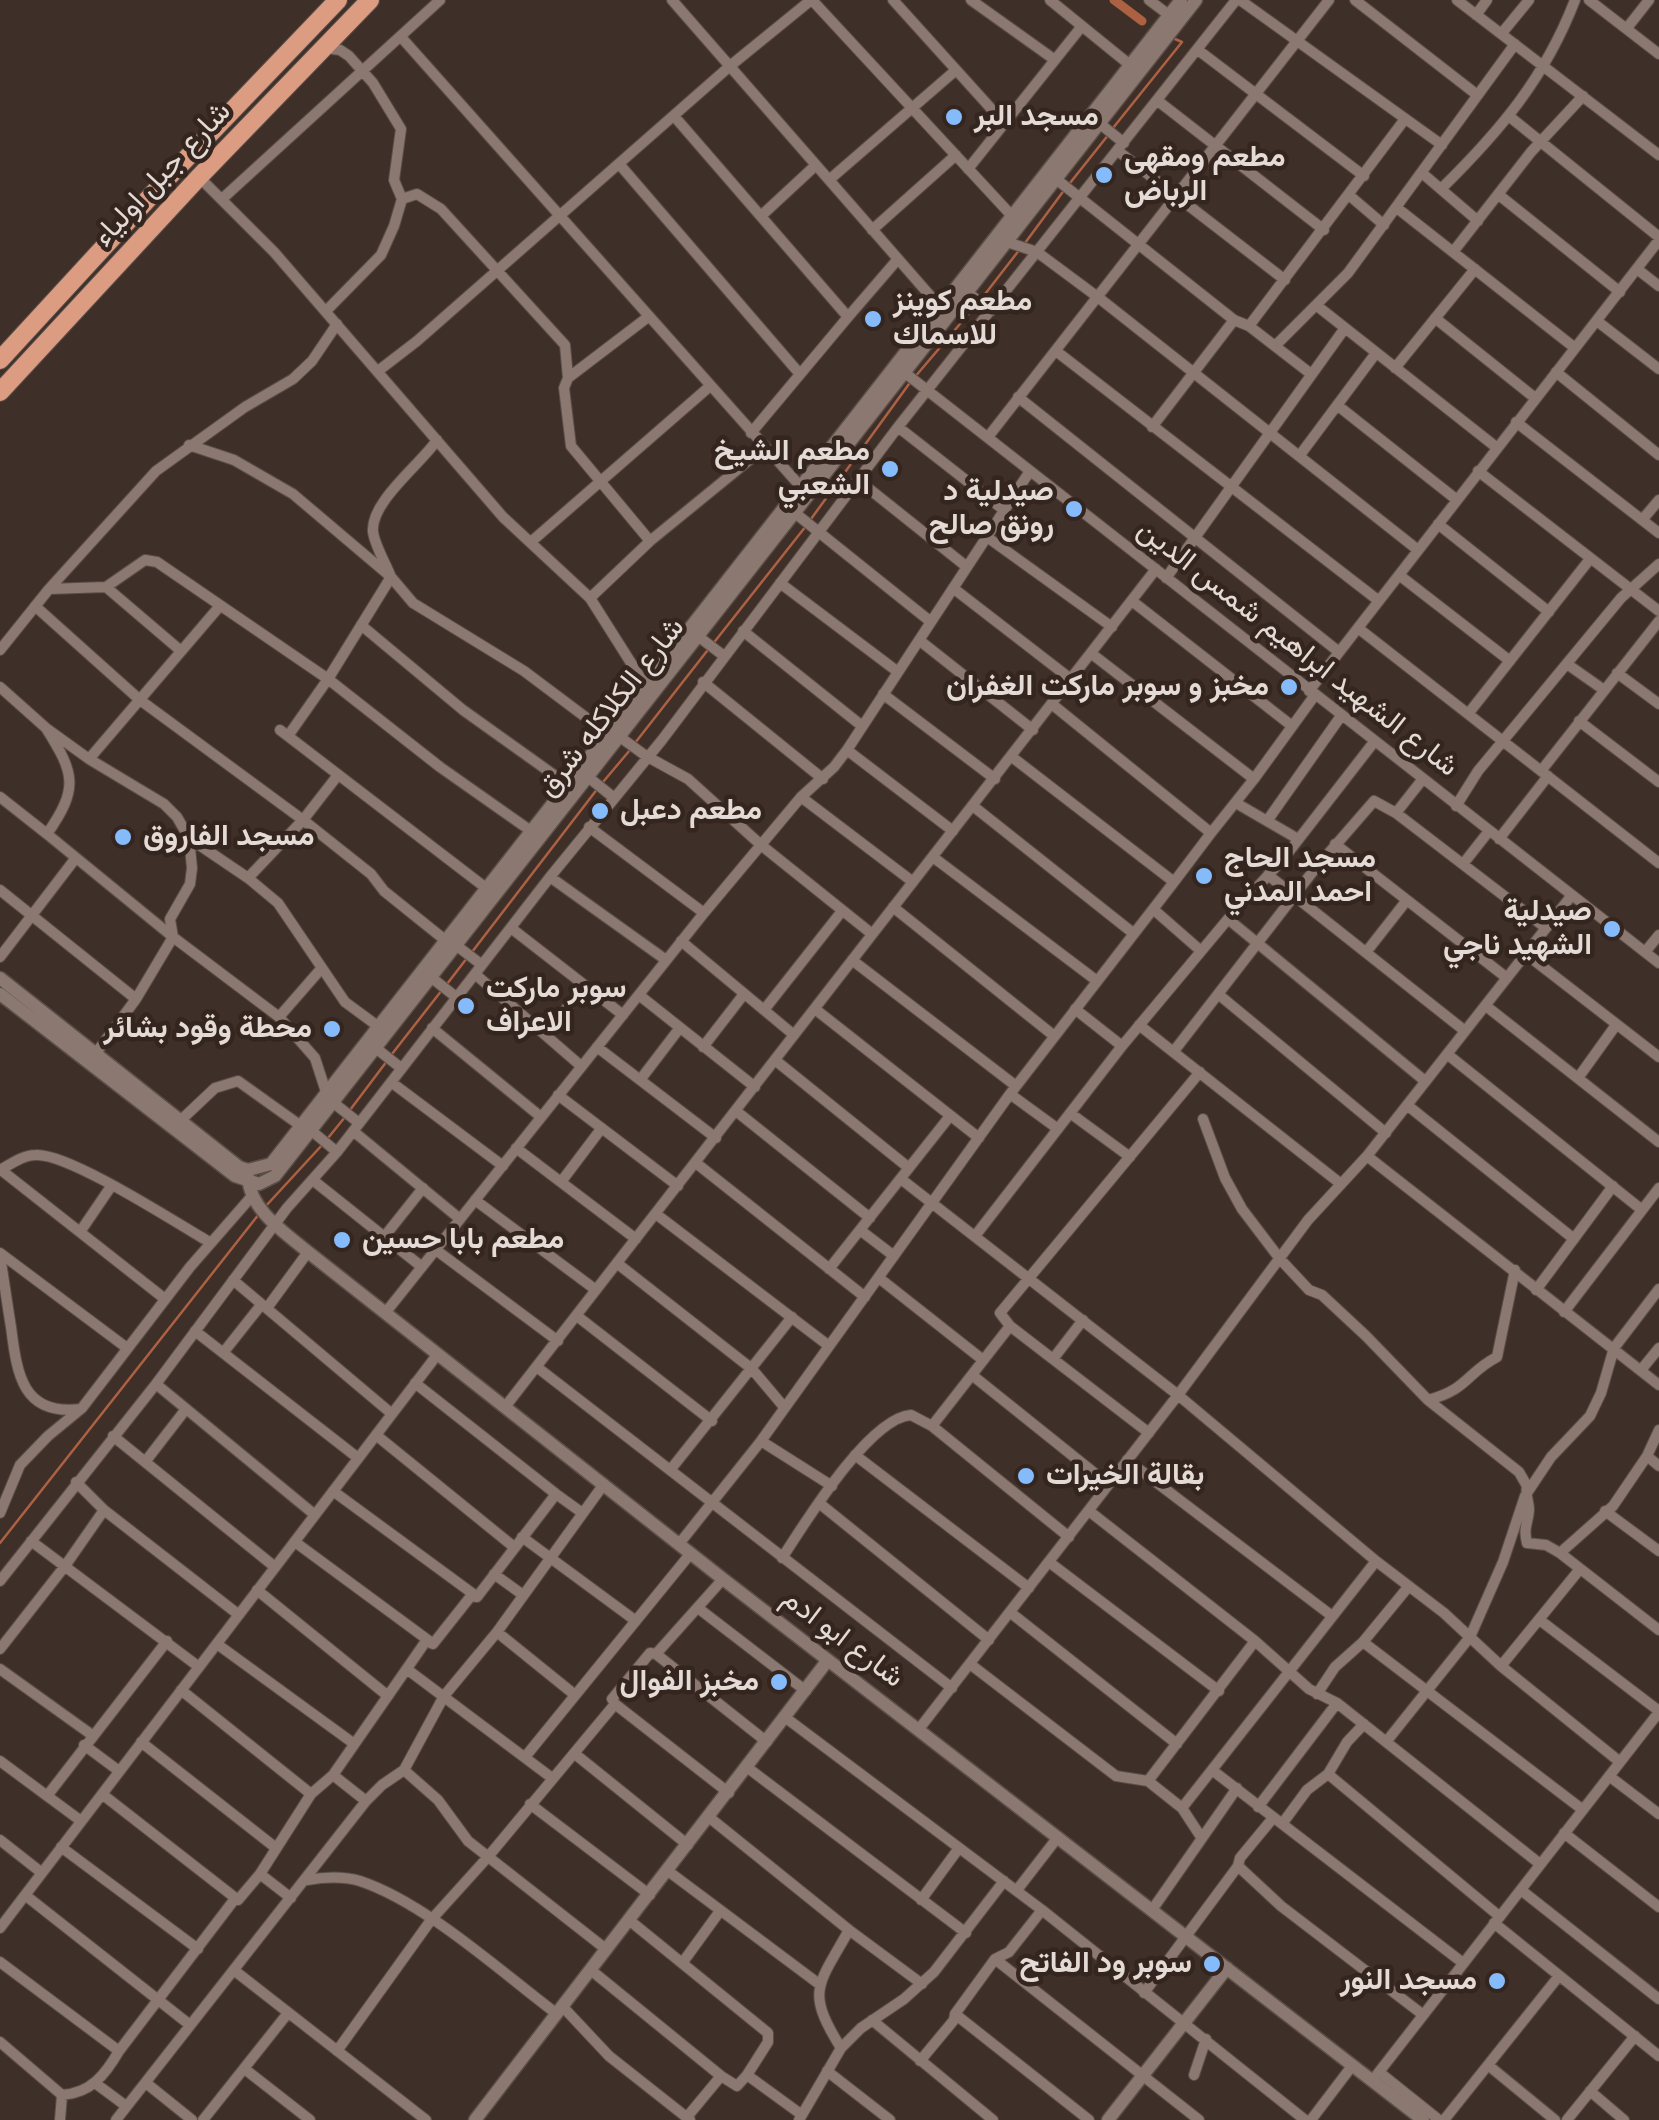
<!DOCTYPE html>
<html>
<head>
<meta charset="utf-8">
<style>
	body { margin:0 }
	canvas { display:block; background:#3f2f29 }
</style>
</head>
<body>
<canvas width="1659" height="2120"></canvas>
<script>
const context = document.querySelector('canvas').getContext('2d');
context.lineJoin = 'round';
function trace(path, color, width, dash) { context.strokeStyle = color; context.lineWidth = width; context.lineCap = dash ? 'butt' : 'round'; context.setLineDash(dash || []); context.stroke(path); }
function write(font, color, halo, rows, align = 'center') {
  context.font = font + ' Roboto,Vazirmatn,sans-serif'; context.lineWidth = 9; context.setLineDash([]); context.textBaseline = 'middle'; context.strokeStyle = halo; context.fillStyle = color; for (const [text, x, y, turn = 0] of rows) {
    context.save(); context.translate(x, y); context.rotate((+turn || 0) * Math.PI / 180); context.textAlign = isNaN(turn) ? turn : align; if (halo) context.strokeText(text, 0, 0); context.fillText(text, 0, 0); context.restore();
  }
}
trace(new Path2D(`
	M1113,128l69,-86 -7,-3
	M1070,183l39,-49
	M1025,243l40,-54
	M982,298l38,-49
	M914,378l63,-74
	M811,519l98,-135
	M712,645l94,-119
	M635,743l72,-92
	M603,782l27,-32
	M472,952l126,-164
	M447,984l20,-26
	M392,1054l50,-64
	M350,1110l37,-49
	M328,1138l17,-21
	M264,1208l59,-64
	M0,1543l259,-329`), '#ac6142', 2.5);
trace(new Path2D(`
	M1114,0l28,21`), '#ac6142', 9);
const minor = new Path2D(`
	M672,0l268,307
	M812,0l200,216
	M893,0l112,124
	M971,0l84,60
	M1050,0l80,65
	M1149,0l20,15
	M1240,0l202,145
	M1355,0l121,94
	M1457,0l202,155
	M1589,0l70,54
	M1476,15l11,-15
	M1627,28l22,-28
	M1502,33l27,-33
	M401,37l400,450
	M325,48l15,2 9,6 24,27 28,46 -7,51 8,19 -8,27 -13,29 -55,56
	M1198,50l166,126
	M1158,101l166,129
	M674,116l174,201 -97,116
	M1510,117l149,120
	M1099,123l25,20
	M1118,151l167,129
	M620,165l179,208
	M968,169l114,-143
	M1422,173l56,48
	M199,177l75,75 229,265 87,81 55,87
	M1056,179l178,141 15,6 62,48
	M829,180l127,-110
	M1441,189c59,-58 104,-111 134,-189
	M1499,195l121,97
	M1350,196l34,29
	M222,199l218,-199
	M402,199l15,-5 24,15 124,136 3,33
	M1397,208l178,140
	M761,216l55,-51
	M872,230l84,-75
	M1007,242l30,10 62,46 319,252
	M1453,252l78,-100 52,-56
	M1637,269l22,17
	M967,292l24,19
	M1316,305l180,142
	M648,317l-80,61 -4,10 7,58 79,95
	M848,317l50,-58
	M1435,318l100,80
	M1597,321l62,48
	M1249,326l156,-207
	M1276,345l72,-72 167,-229
	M1056,351l323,250
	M1395,368l80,-99
	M900,369l759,594
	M378,371l39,-30 313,-275 81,-66
	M1556,372l103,83
	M1018,397l321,255
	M1337,405l120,95
	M1516,422l143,111
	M898,427l106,83
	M1152,427l82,-107
	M988,437l341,-437
	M189,445l45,15 59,34 98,83 22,26 111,68 84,63
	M1300,455l76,-102
	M1478,471l181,140
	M858,480l109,87
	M795,513l136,109
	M1642,520l17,-20
	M1438,524l111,88
	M987,537l125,90
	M532,541l177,-154
	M1399,575l111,86
	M1166,578l179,-250
	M780,583l118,89
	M106,587l39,-27 12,2 171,117 112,88 91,64
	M953,588l119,92
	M49,589l57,-2 75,64
	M590,598l60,-57 114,-93
	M1132,601l160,125
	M35,606l105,94 163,120 68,54 13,17 61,49
	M361,625l102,85 105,75
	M1358,628l301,235
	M743,631l119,95
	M699,637l25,19
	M919,640l114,90
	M0,650l49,-61 107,-118 89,-64 48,-28 19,-18 25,-37
	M1092,654l162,125 61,-84
	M1567,664l37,26
	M1617,673l42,31
	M703,682l120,97
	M0,687l46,41 43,31 75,45 13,13 12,21 3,30 -2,16 -20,35 3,18 -37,62 -40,54
	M1309,691l350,-451
	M883,694l112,85
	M1468,714l122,-155
	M1579,721l80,61
	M46,728c29,46 33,60 1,106l126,103 106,80 36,41 12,37
	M280,730l206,158
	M288,736l40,-57 63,-102c-5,-13 -16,-31 -18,-45 -3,-30 48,-68 64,-92
	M620,737l26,19 42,23 73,66 111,89
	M847,750l106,81
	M1012,757l162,125 37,-49 -158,-128
	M89,759l130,-152
	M1541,771l118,-150
	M588,777l25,20
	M0,797l47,37
	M801,797l112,85
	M1236,803l62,36
	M973,806l160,127
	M1456,806l22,-35 143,-173 38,-34
	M1396,813l26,-33
	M1267,821l74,-105
	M589,827l115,86
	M1211,833l43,-54
	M189,838l59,40 30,25 67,99 34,25
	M1499,839l49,-63
	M1335,844l172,134
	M933,857l164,124
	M1463,864l26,-33
	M1268,875l197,156
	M550,877l116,83
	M248,878l55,-58 35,-45
	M0,890l136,109
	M893,907l160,128
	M1153,909l48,42
	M1228,919l197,162
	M511,928l112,87
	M681,941l113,94
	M457,946l25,19
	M1367,951l40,-51
	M1645,952l14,-17
	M1526,954l133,103
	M0,957l75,-98
	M852,960l164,126
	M475,974l106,92
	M432,978l24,19
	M1218,994l168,139
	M639,995l116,92
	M1486,1006l173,136
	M815,1009l164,129
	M1075,1009l47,37
	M764,1010l78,-99
	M279,1017l41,-47
	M1139,1025l202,159
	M432,1028l109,89
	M545,1034l40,-48
	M597,1047l119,91
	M703,1047l41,-53
	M377,1049l24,19
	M1174,1051l140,-181 60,-69 22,12 150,115
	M1447,1054l195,156
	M775,1060l134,108
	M1578,1078l38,-53
	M640,1080l39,-51
	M391,1082l112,84
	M1010,1094l48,35
	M558,1095l120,91
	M335,1104l24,19
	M1407,1105l167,134
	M736,1111l134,107
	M1070,1113l60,44
	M1203,1119l22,59 17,31 38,50 29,31 13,5 44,41 62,64 91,72 8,14c-2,10 2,15 2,24 -1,14 -6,17 -2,33l19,2 14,8 99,77
	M181,1120l34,-32 23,-7 63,45
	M353,1131l107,88
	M313,1132l24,20
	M516,1148l120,91
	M1367,1156l292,229
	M696,1163l169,134
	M0,1170c11,-6 23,-15 36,-15 33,-2 142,69 175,88
	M1,1170l164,129
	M901,1179l277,216 198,166 68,52 57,53 119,96
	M314,1181l108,86
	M561,1182l40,-53
	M475,1200l121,90
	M656,1214l173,132
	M860,1230l34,26
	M80,1232l32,-47
	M975,1236l147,-190 106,-127 56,-61 90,-116
	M384,1237l39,-49
	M436,1250l122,91
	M0,1253l127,95
	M0,1256c4,24 7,47 11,71 6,47 11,89 70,82
	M618,1264l134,105 32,38
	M829,1269l121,-153
	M879,1278l104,82
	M233,1280l159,134
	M1536,1290l77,-104
	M386,1312l318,-399 97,-116 33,-30 13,-17 183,-279
	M1564,1312l95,-124
	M577,1316l135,105
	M1010,1326l139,107
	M195,1331l163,127
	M223,1353l38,-48 6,3 41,-56
	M1053,1359l30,-39
	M538,1368l414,320
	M1641,1370l18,-22
	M972,1375l136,109
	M415,1383l141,111
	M156,1384l159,131
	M1428,1400c41,-11 38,-27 69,-43l18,-87
	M505,1407l651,-838
	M932,1426l137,111
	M376,1435l138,112
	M113,1436l162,131
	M761,1441l71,45
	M855,1455l174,133
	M1647,1456l12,10
	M1127,1460l205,156
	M145,1462l41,-53
	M671,1469l121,-152
	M76,1482l28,28 135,105
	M333,1491l143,105
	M819,1503l170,137
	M1089,1511l166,130 54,48 28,14 203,161
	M1605,1511l54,40
	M0,1513l20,-48 28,-29 34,-28 108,-141 62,-71
	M522,1537l114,84
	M31,1541l168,126
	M295,1542l137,101
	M679,1544l82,-103 249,-347 164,-212
	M1560,1553l53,-47 34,-50 12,-26
	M782,1558c23,-35 87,-140 129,-143l21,11 78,-100 -10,-13 200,-241
	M1049,1562l170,129
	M494,1574l29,21
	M0,1581l156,-197 131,-176 50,-56 213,-275 112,-137 236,-313 338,-427
	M257,1590l131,106
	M698,1608l108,83
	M1011,1613l166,131
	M1541,1621l118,90
	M497,1632l78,63
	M1363,1642l220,168
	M217,1644l136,99
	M0,1649l65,-83 39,-56
	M656,1654l111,88
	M970,1664l146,112 32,5 34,27 19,29
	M1501,1666l79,-97
	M0,1669l92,66
	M408,1670l144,108
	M181,1690l130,104
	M1317,1694l18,-27 28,-25 46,-56
	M615,1704l114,89
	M786,1718l256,192 263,210
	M1364,1724l-17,18 -19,32 171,142
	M919,1729l259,-334 130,-175 59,-64 205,-261
	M141,1742l135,106
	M1386,1742l84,-105 33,-75 22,-66 26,-39 39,-41 11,-23 13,-45 45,-59
	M84,1745l35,26
	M575,1754l113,91
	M525,1757l166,-204
	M0,1761l81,60
	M748,1768l218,165
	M404,1770l34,30 30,41 139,109
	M1212,1770l251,193
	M333,1775l33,26
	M1609,1776l50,38
	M1148,1781l107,-140
	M47,1796l120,-155
	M530,1804l120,91
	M1258,1807l79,-104
	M1182,1808l194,-247
	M710,1818l139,112 73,54
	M1273,1818l-33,40 -2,8 43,40 141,108
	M1282,1824l25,-34 21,-16
	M1564,1833l95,74
	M0,1840l42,33
	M61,1847l137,102
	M668,1871l151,113
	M260,1874l31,24
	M307,1880c17,-3 36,-4 53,1 66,22 141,91 197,133
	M1017,1890l41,-53
	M1521,1890l138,109
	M25,1895l165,130
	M238,1900l22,-26 51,-80 22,-19 93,-134 7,3 38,-48 6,1 79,-103 25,18
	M921,1900l38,-52
	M1152,1910l85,-122
	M629,1920l139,113v9l-21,33
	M1494,1923l165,133
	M0,1928l437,-573
	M995,1959l204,161
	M0,1962l119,89
	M683,1962l37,-51
	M235,1971l191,149
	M592,1971l129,105
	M1144,1993l94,-127
	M563,2007l46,49 81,64
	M955,2014l134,106
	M872,2020l121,100
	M0,2042l62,53 -2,25
	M841,2048c-36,-58 -23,-62 8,-118
	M337,2051l94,-131 56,-62 128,-154 -3,-5 38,-46 6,1 67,-75
	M920,2061l34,-41 1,-6 40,-55 14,-7 33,-42
	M1488,2065l67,55
	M246,2070l64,50
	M827,2071l63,49
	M1379,2072l60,48
	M1194,2075l12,-36
	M1372,2081l287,-369
	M95,2083l31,23
	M146,2083l46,37
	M1590,2091l34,29
	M62,2095c29,-2 43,-20 57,-44l115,-151h4l-136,-106
	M687,2117l34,-41 16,10 10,-11 55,40
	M116,2120l250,-319 16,-16 22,-15 40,-74 53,-64 107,-148
	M203,2120l85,-107
	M799,2120l42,-72 20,-20 43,-29 30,-27 70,-91
	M1311,2120l41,-54
	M1444,2120l115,-144
	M1567,2120l68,-84`);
const tertiary = new Path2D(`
	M0,978l239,189 9,3 23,-6 910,-1164
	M0,994l235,182 24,8 16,-8 921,-1176
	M248,1177c2,33 36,55 60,75l415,327 700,541
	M475,2120l353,-460
	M1108,2120l119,-152`);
const trunk = new Path2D(`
	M0,360l160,-174 178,-186
	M0,392l199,-215 171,-177`);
trace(minor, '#5a4e48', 12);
trace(tertiary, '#5a4e48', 15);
trace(trunk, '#5a4e48', 20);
trace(minor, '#8b7871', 10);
trace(tertiary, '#8b7871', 12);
trace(trunk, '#dc9c82', 18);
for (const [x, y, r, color] of [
	[954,117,10,"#85bbfb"],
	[1104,175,10,"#85bbfb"],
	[873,319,10,"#85bbfb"],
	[890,469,10,"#85bbfb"],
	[1074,509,10,"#85bbfb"],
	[1289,687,10,"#85bbfb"],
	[600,811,10,"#85bbfb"],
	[123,837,10,"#85bbfb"],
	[1204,876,10,"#85bbfb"],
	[1612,929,10,"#85bbfb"],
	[466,1006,10,"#85bbfb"],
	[332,1029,10,"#85bbfb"],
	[342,1240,10,"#85bbfb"],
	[1026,1476,10,"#85bbfb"],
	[779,1682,10,"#85bbfb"],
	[1212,1964,10,"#85bbfb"],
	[1497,1981,10,"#85bbfb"]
]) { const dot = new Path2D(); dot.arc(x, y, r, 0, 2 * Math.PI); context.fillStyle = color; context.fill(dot); trace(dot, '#34251f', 4); }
write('bold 30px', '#e4dad6', '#34251f', [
	["مسجد البر",974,117],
	["مطعم ومقهى",1124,158],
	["الرباض",1124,192],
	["مطعم كوينز",893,302],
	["للاسماك",893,336],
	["مطعم الشيخ",870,452,"right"],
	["الشعبي",870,486,"right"],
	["صيدلية د",1054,492,"right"],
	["رونق صالح",1054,526,"right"],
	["مخبز و سوبر ماركت الغفران",1269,687,"right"],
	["مطعم دعبل",620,811],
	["مسجد الفاروق",143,837],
	["مسجد الحاج",1224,859],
	["احمد المدني",1224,893],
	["صيدلية",1592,912,"right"],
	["الشهيد ناجي",1592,946,"right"],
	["سوبر ماركت",486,989],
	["الاعراف",486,1023],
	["محطة وقود بشائر",312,1029,"right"],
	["مطعم بابا حسين",362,1240],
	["بقالة الخيرات",1046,1476],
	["مخبز الفوال",759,1682,"right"],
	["سوبر ود الفاتح",1192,1964,"right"],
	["مسجد النور",1477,1981,"right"]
], 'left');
write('30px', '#e4dad6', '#34251f', [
	["شارع جبل اولياء",163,175,-47],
	["شارع الشهيد ابراهيم شمس الدين",1297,649,38],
	["شارع الكلاكله شرق",612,708,-52],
	["شارع ابو ادم",842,1639,37]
]);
</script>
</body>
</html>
